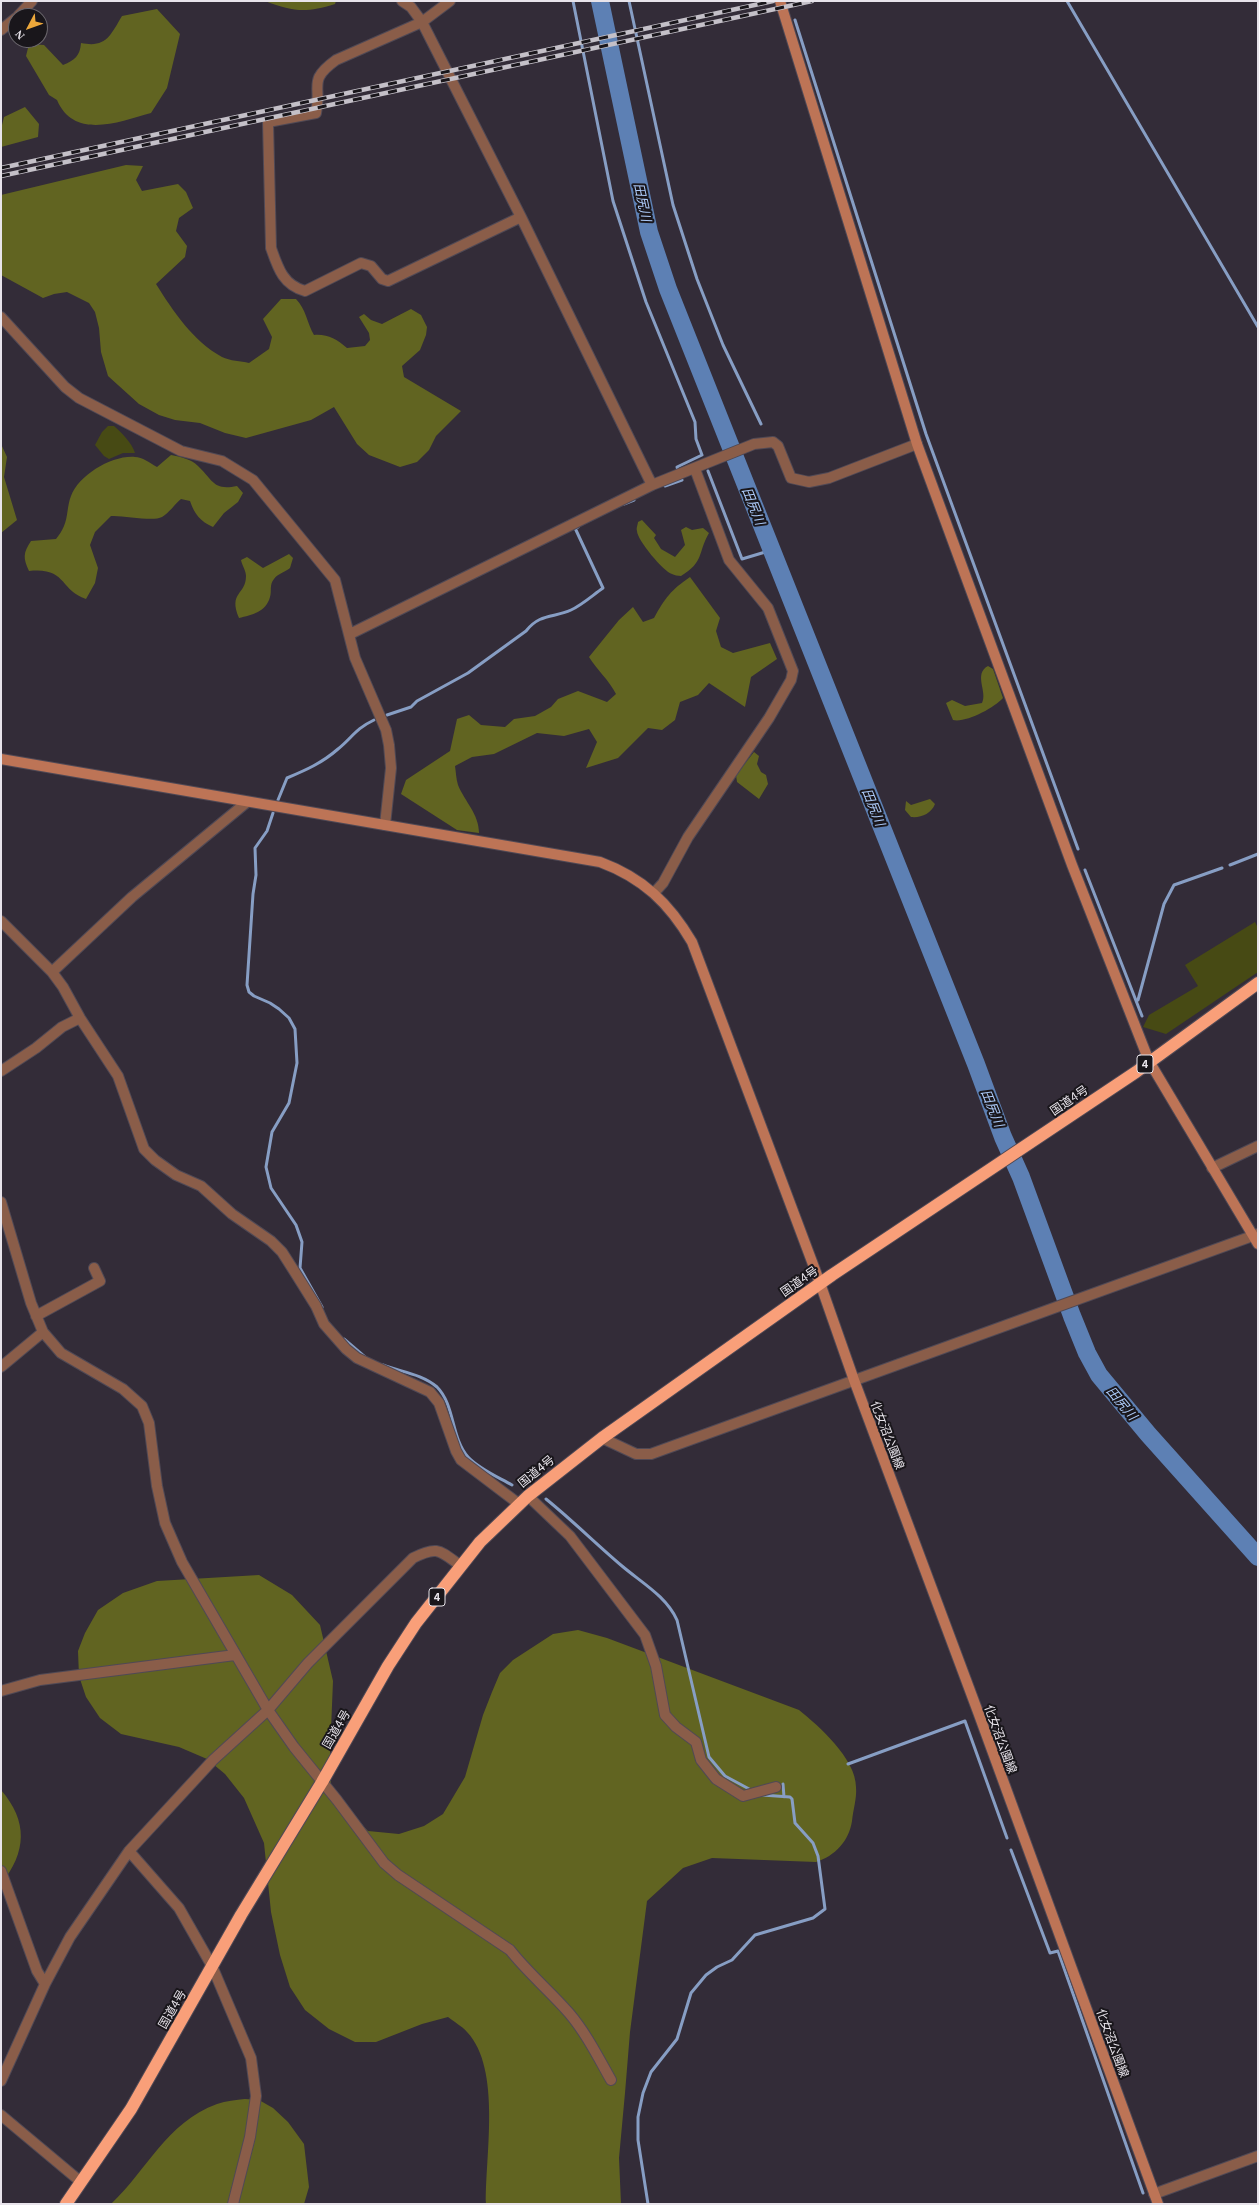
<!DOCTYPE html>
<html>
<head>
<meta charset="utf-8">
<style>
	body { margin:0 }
	#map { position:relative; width:1259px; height:2205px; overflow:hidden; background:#332c38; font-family:Georgia,serif }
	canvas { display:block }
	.frame { position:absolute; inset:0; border:2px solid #e8e4eb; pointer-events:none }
	.north { position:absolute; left:8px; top:8px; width:40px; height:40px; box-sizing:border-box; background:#19161b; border:1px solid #6c686e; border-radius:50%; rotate:229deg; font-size:11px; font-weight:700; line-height:16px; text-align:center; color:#e8e4eb }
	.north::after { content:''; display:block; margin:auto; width:14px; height:18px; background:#eda83b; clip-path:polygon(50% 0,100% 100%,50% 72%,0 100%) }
</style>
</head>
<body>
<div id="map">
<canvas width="1259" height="2205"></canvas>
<div class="frame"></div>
<div class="north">N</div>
</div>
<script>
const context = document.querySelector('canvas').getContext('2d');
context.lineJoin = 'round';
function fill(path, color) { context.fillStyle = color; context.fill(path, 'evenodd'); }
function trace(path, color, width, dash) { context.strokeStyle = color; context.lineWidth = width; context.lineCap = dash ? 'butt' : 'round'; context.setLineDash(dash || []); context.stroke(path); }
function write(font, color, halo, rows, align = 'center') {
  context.font = font + ' Georgia,"Noto Sans JP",serif'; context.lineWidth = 4; context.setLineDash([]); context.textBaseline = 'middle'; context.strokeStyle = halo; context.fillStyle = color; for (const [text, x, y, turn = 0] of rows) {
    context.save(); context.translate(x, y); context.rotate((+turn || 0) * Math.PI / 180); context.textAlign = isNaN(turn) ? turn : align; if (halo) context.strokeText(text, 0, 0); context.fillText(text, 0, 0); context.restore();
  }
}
fill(new Path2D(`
	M108,426h6c8,7 18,17 21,27h-12l-14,6 -5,-3 -9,-11 7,-13z
	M1255,922l3,6v44l-92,62 -23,-7 6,-12 49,-29 -13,-21z`), '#474a14');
fill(new Path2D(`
	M265,1h71l-1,3c-29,9 -41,8 -70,-3z
	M157,9l23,25 -13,54 -16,25c-32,9 -77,27 -94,-13l-8,-5 -23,-39 3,-12 15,1 19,20c12,-5 17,-9 18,-22 25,5 29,-7 41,-27z
	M25,107l14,17 -1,13 -37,10v-18l3,-12z
	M126,165l17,1 -7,14 6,11 36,-7 8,8 7,16 -14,10 -3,13 11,15 -2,11 -29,27c17,27 37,57 66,73 8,4 19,4 27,6l20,-14 3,-12 -9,-18 18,-20h15c10,10 11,24 18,36 14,-1 22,4 33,13l18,-2 5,-6 -1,-7 -10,-16 5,-3 7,6 11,4 29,-15 10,6 6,12 -1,8 -6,15 -18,16 2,11 57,34 -25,25 -7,14 -12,12 -17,5 -31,-12 -12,-11 -23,-37 -23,13 -65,18 -21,-5 -25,-10 -25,-3 -16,-5 -20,-11 -31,-28 -7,-24 -2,-24 -4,-16 -6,-9 -22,-11 -13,2 -11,4 -42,-23v-80z
	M1,444l6,13 -3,20 13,43 -16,13z
	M171,455c10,2 20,4 27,11 15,14 15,25 39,20l6,7 -5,9 -14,11 -11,14c-13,-6 -18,-12 -23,-26l-9,-2c-6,5 -12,14 -19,18 -9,5 -39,-2 -51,-1l-16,16 -5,13 8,23 -3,15 -9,16c-27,-9 -19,-32 -57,-28 -6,-13 -6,-18 2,-30l25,-2c3,-4 6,-8 8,-13 4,-9 3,-20 7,-30 8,-21 41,-41 64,-39 7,0 15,6 22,10z
	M642,520l14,15 -2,3 7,11 14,8 10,-12 -4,-15 5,-3 6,3 11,-2 6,5c-12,21 -4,28 -28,43 -3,0 -7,-1 -9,-2 -8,-2 -35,-34 -35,-43 -1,-3 1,-7 1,-9z
	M289,554l4,4 -3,10c-5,4 -13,6 -16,11 -5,6 -2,12 -4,18 -4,15 -18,18 -31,21 -11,-26 7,-23 7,-42 0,-5 -4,-11 -5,-16l6,-3 16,11z
	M690,577l30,41 -4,13 5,16 12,6 37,-10 7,16 -26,18 -6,30 -36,-24 -11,12 -18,7 -5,18 -13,10 -14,-2 -30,30 -32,10 11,-26 -8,-13 -25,7 -27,-3 -43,21 -22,3 -17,9c1,6 1,13 3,19 7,17 21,29 21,48l-22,-3 -56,-36 5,-14 44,-29 7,-32 12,-4 12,10 24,2 9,-8 21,-3 16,-9 7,-8 20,-8 29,11 9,-8c-7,-14 -19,-24 -27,-37l30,-37 14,-13 10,15 11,-4c11,-20 17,-28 36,-41z
	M988,666l5,3 10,29c-9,10 -37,25 -50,22l-7,-17 6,-3 13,6 17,-3c6,-11 -9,-29 6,-37z
	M754,752l5,4 -2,8 4,8 5,3 2,9 -9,15 -22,-17 -1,-7z
	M930,799l5,5c-4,10 -14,14 -24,13l-6,-7 1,-9 5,4z
	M259,1575l33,20 28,30 13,56 -3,73 1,32 21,29 16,16 31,3 25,-8 19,-12 22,-37 18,-62 9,-23 8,-19 13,-13 40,-26 25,-4 29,8 192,72c20,16 57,49 57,77 1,11 -3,23 -4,34 -3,20 -17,35 -36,41l-104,-4 -29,10 -36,33 -17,131 -5,61 -6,65 2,46h-135c-1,-47 16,-135 -19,-172 -5,-6 -13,-10 -19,-15l-26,7 -46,18h-21l-26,-13 -24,-19 -15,-23 -10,-32 -9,-43 -7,-69 -20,-45 -19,-24 -18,-15 -28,-12 -58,-13 -21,-16 -14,-21 -7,-21 -1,-25 7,-18 13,-23 25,-17 34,-12z
	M1,1790c27,31 26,62 0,94z
	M245,2099l14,1 14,8 15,14 16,22 5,43 -5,17h-193c37,-35 55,-81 106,-100 9,-3 19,-4 28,-5z`), '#616421');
trace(new Path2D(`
	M573,1l40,200 33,101 49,120 1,17 6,16 -25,12 1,4
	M629,1l44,204 24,74 26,66 38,79
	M1067,1l191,326
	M795,20l131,414 152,415
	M708,471l34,88 30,-9
	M665,486l17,-6
	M624,504l10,-4
	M387,715l24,-8 6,-6 51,-28 58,-42c14,-18 28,-13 45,-21 11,-5 22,-15 32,-22l-28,-60 3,-1
	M278,800l9,-22c19,-8 35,-15 51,-29 14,-11 17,-20 36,-29
	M273,813l-6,18 -12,17 1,27 -3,19 -6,91 2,7 5,4 16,7 9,6 10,9 6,11 2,34 -8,40 -17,29 -6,35 5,21 25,37 6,17 -2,26 22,39
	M1230,865l28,-11
	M1085,870l57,146
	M1138,1000l26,-96 10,-19 48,-17
	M344,1339l21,18
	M383,1365c18,7 39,9 54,22 18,18 14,51 31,70 11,12 30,20 44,28
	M546,1499c26,21 50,45 76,67 20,17 44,30 55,54l32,137 16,19 26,14
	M848,1764l117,-43 42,117
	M783,1784l1,13
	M1011,1850l39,103 8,-2 85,242
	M648,2204l-10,-64v-23l5,-24 8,-21 26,-33 14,-46 15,-18 11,-8 15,-7 23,-25 58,-17 12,-9 -7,-53 -5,-13 -18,-20 -3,-24 -2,-2 -28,-2`), '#879ec4', 3);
trace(new Path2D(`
	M600,1l49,231 19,57 308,775 27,73 18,40 51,139 15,37 12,22 49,59 110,123`), '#5d80b4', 18);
const street = new Path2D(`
	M402,1l9,6 11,15 99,195 131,268
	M450,1l-28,21 -86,38c-29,21 -14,25 -20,53l-48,9 3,126c7,20 12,37 34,43l56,-28 10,3 11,13 6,2 133,-64
	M18,16l14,-15
	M1,30l15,-12
	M1,317l64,70 14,11 102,53 41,10 31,19 82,100 20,78 31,72 3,15 2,23 -6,57
	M350,634l302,-149 102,-41 19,-2 5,4 13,32 18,4 20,-4 88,-34
	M654,893l9,-10 25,-46 81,-119 22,-38 2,-9 -25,-63 -39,-48 -34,-91
	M1,921l51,51 11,15 17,31 38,58 26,73 11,11 21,15 25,11 31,28 39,27 11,11 14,22 20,32 8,18 22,25 11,9 73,34 9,11 17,48 5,9 58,44
	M52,972l80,-75 115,-95
	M1,1071l35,-23 26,-21 18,-9
	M1212,1168l46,-22
	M1,1202l30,101 12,29 18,21 62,36 19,17 7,17 8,63 8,37 17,39 86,148 26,37 43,53 47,63 14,12 112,75c18,23 40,41 59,63 17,20 29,44 42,67
	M36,1316l64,-35 -6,-13
	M1,1367l42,-35
	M602,1438l34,16h15l607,-220
	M528,1496l42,40 75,99 11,31 9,49 11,12 20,15 5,18 15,19 27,17 33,-9
	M1,1691l39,-11 195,-25
	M129,1851l50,57 33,58 39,92 5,38 -6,41 -17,67
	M1,1871l36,100 8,13
	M1,2081l44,-97 25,-47 59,-86 84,-91 55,-50 40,-47 105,-105c25,-13 27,-7 48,8
	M1,2115l80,67
	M1154,2194l104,-38`);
const secondary = new Path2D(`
	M780,1l137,443 155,421 77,196 109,183
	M1,759l599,103c43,16 69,41 92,80l128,341 34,97 124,332 180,492`);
const highway = new Path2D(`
	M66,2204l65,-95 110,-194 81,-133 66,-116 28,-43 64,-81 48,-46 74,-58 230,-163 304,-203 122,-89`);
trace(street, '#504955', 12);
trace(secondary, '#504955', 12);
trace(highway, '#504955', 14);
trace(street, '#8a5d49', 10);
trace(secondary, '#bd7456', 10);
trace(highway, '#f99f79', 12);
const rail = new Path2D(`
	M1,168l772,-167
	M1,176l811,-175`);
trace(rail, '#c4c0c8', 4.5);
trace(rail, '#19161b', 3, [9]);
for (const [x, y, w] of [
	[1145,1064,16],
	[437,1597,16]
]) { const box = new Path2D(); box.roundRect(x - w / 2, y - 9, w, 18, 3); context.fillStyle = '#19161b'; context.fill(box); trace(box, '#e8e4eb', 1); }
write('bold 11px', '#e8e4eb', null, [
	["4",1145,1064],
	["4",437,1597]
]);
write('12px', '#e8e4eb', '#19161b', [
	["国道4号",1069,1100,-34],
	["国道4号",799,1281,-35],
	["化女沼公園線",888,1435,69],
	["国道4号",536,1471,-39],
	["国道4号",336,1729,-60],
	["化女沼公園線",1001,1739,70],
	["国道4号",172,2009,-60],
	["化女沼公園線",1113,2043,70]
]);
write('italic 13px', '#adcbf9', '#19161b', [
	["田尻川",643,202,78],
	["田尻川",754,506,68],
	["田尻川",874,807,68],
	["田尻川",993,1108,68],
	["田尻川",1122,1403,50]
]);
</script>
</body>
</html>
